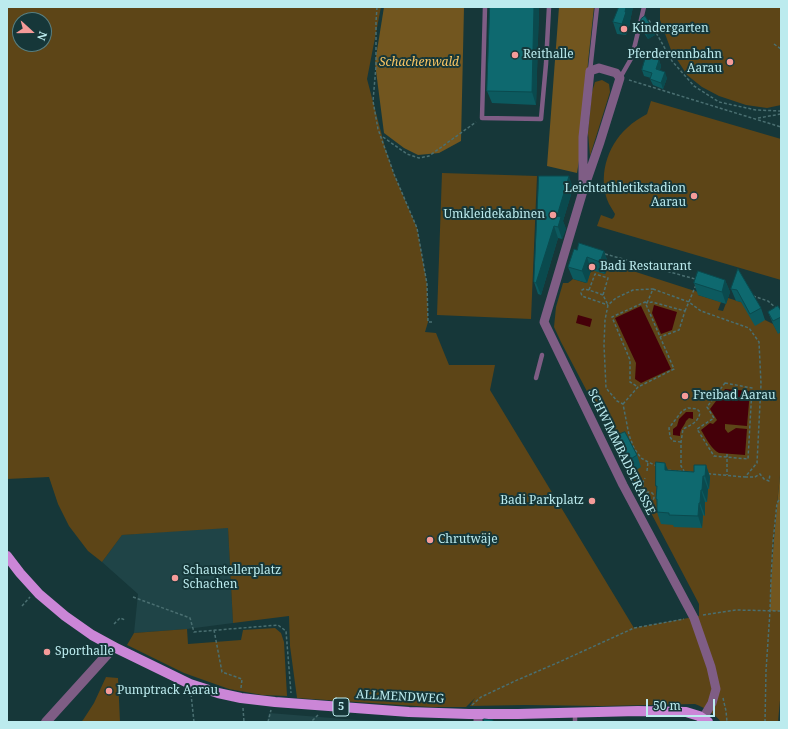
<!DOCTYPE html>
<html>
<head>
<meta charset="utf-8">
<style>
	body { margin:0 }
	#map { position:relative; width:788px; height:729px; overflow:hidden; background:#163739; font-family:"Noto Serif",serif }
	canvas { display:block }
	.frame { position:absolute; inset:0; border:8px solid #bcebee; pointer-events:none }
	.north { position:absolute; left:12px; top:12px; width:40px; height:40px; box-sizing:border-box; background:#163739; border:1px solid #587f81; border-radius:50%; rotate:111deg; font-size:11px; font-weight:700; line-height:16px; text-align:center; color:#bcebee }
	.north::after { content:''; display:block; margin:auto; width:14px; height:18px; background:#f59b99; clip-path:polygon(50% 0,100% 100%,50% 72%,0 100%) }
	.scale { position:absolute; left:646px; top:699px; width:69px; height:18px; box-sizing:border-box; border:2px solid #bcebee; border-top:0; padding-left:5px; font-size:12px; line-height:14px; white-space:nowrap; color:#bcebee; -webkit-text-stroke:3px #163739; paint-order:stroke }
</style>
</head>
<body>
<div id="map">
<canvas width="788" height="729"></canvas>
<div class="frame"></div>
<div class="north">N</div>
<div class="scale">50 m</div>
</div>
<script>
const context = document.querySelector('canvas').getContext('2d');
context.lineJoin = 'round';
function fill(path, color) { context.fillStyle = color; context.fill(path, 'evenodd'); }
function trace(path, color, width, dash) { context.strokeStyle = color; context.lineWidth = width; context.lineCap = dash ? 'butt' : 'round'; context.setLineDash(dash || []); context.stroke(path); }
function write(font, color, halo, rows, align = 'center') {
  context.font = font + ' "Noto Serif",serif'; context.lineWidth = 4; context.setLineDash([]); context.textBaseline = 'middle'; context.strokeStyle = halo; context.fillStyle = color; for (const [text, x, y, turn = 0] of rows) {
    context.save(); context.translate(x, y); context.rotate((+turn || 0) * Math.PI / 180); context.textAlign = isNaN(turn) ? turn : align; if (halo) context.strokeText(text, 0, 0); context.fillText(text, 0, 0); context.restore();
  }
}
fill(new Path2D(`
	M228,527l5,96 -46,6 -53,4 4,-39 -36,-32 20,-27z
	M269,713l88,7 57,2h-147z`), '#1f4447');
fill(new Path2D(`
	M7,7h374l-14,72 19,72 8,23 23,54 10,56 1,38 -3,10 11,1 13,32h46l-5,25 144,238 65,-12v-12l-138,-262 -7,-15 2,-20 7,-24h5l5,-4 13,4 4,-10 3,-3 12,4 3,-11 90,29v3l23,7 -3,8 5,1 5,-13 19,6 18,16 8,4 5,9h3v133l-8,76 -2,37 -1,32h11v78l-3,33h-57c-7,-9 -16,-14 -26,-18l-93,2 -78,-1 -54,1 5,-8 -9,9h-35l-134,-9 -7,-52 -1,-30 -56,7 -5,-95 -106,7 -20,27 -14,-11 -19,-25 -11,-22 -9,-27 -42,2zM20,20h24v24h-24z
	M660,7h121v98l-14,3 -21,-3 -27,-9 -17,-9 -15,-12 -16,-25 -11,-30z
	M602,80l7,4 1,8 -20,64 -2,-23 4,-41 3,-10z
	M651,101l130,38v141l-184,-54 4,-11 11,4 2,-2 1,-3c-2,-3 -4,-7 -6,-10 -12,-26 -2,-58 18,-76 6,-6 13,-10 20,-14z
	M442,173l95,3 -6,143 -94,-4z
	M275,628l6,5 3,9 3,54 -25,-1 -33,-6 -45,-16 -57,-28 7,-12 53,-4 1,15 53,-4 2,-10z
	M106,677l12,1 2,44h-39l2,-2 11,-17z`), '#5d4517');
fill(new Path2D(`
	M384,7h80l-3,134 -22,12 -21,2 -14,-7 -20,-15 -9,-70z
	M559,7h35l-6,55 -5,75 -6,36 -30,-7z
	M781,466v145h-11c1,-48 6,-96 11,-145z`), '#72561f');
fill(new Path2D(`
	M654,305l23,7 -5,18 -11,4 -9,-21z
	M641,306l30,63 -30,14 -6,-4 1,-16 -21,-45z
	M578,315l14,4 -2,8 -14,-4z
	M725,389l25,2 -3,35 -22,-2v5l3,4 8,-5 11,1 -2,26 -26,-2c-8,-4 -13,-15 -18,-23l9,-7 3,1 4,-4 -7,-11z
	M686,412h7v7l-4,-1 -3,3c-2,6 -6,7 -6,15l-7,-1v-6l4,-3 2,-7z`), '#450009');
trace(new Path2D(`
	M377,7l-1,15v44l-3,35 5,28 16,45 23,54 10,56 1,38h6
	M649,20l23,41 22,25 25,16 37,8 25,1
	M774,44l7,5
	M629,80l152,47
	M758,118l23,-4
	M383,137l24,17 12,4 10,-2 47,-34
	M605,254l90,25
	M653,289l36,13 12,9 48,17 10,14 2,42 -4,79 -12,14 -79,-7 -18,-8 -7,-4 -7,-10 -5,-13 -6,-31 -6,-3 -11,-13 -2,-43 1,-25 3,-15 8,-7 17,-8z
	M589,290l-5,-1 -2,1 -1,3 1,3 26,9
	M603,295l-14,-5 6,-16 13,4 -5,17 5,10
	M753,296l15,5 9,8
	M645,302l2,1 5,-1 33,9 -6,19 -19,7
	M647,303l6,-14
	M685,311l11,-26
	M725,383l27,5 -4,71 -34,-3 -17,-27 17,-11 -7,-11z
	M752,391l8,1
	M623,404l15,-17 36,-18 -29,-67 -33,15 18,43v22l8,5
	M681,442l-8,-1 -3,-4 -1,-9 13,-17 6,-3 9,1 3,3c-1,10 -9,13 -17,17l-2,13v24l3,5
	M727,454v21
	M647,471l1,-9
	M745,477h10l5,-3 4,5 5,2 1,-7
	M642,484l5,8
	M633,486l9,-2 3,-6
	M644 497a5 5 0 1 1 10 0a5 5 0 1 1-10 0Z
	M648,510l1,-8
	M133,597l57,21 4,14 84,-7 8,6 5,62
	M22,606l8,-9
	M703,615l33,-5 45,1
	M114,624l6,-6 5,2
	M214,630l8,42 20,7 -1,9
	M81,653l4,3 4,-6 3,1
	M191,694l3,28
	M723,698l3,13 1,11
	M472,705l9,-8 34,-16 42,-18 77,-35 50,-9
	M243,708l1,14
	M268,722l3,-12
	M303,722h8l7,-7
	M765,722l1,-51 4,-60 1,-32 2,-37 4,-39 4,-6`), '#4a6f71', 1.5, [3, 2]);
trace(new Path2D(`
	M485,7l-3,111 59,1 5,-55 3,-57
	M590,71l7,-64
	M620,78l12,-21 12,-50
	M536,378l6,-23
	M575,722v-10`), '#7f5d85', 4.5);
trace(new Path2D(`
	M583,191v-54l7,-66 9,-3 17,5 4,5 -20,64 -17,49 -39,131 79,163 71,133 17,49 5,22 -4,14 -9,15
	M478,722v-8`), '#7f5d85', 9);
trace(new Path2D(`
	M46,722l68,-75`), '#7f5d85', 10);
trace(new Path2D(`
	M7,556l13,17 19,21 26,22 27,19 22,12 76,37 28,9 23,5 34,4 134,10 60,2h49l120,-3 48,1 13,4 9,6`), '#cb86d7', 10);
fill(new Path2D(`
	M490,7h49l-3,98 -44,-2 -5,-12z
	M619,7h14l-3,14v3l-4,11 -9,-1 -4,-12z
	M640,23l15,12 -7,4 -6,-9z
	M659,60l2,6 -1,4 7,8 -4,11 -10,-4 -3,-6 1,-1 -7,-2 -2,-6z
	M539,176l34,12 -10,33 3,8 -4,10 -4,-1 -17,57 -3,-1 -4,-12z
	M577,250l27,1 4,12 -3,11 -14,-4 -4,13 -14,-4 -5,-12z
	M738,269l23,39 4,12 -10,6 -14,-24 -5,-1 -5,-12z
	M725,280l5,12 -4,12 -28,-9 -4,-12z
	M781,311v21l-3,2 -5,-10 -5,-12z
	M613,437l24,18 4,12 -11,7 -13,-25z
	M706,465l4,12 -1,12h-1l-1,13h-2v14l-2,-1 -1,13 -28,-1 -1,-2 -12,-1 -4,-12v-10l-1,-3 1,-10 -1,-3 12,-16 26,2z`), '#0c5a5f');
fill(new Path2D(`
	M534,7h5l-3,98 -4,-13z
	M626,7h7l-3,14v3l-4,11 -4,-11z
	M653,29l2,6 -7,4 -2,-6z
	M659,60l2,6 -3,9 -2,-6z
	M665,72l2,6 -4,11 -2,-6z
	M569,176l4,12 -10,33 3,8 -4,10 -4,-12 -1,-11z
	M554,226l4,12 -17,57 -5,-12z
	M604,251l4,12 -3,11 -5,-12z
	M587,257l4,13 -4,13 -5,-12z
	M725,280l5,12 -4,12 -4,-12z
	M665,463l5,12 -5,-5z
	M706,465l4,12 -1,12 -4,-13z
	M703,476l5,13 -1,13 -5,-12z
	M701,490l4,12v14l-5,-13z
	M699,503l4,12 -1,13 -4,-12z`), '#0a4a4e');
const building = new Path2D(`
	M490,7h44l-2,85 -45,-1z
	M619,7h7l-1,5h1l-4,12 -9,-2z
	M645,16l8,13 -7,4 -6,-10 1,-4z
	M646,56l13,4 -3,9 9,3 -4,11 -11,-4 2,-6 -10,-3z
	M539,176h30l-12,40 4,1 -3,10 -4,-1 -18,57 -2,-1z
	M579,243l25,8 -4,11 -13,-5 -5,14 -14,-4 6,-18 3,1z
	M738,269l23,39 -11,6 -13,-24 -6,-1z
	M698,271l27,9 -3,12 -28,-9z
	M778,306l3,5v6l-8,4 -5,-9z
	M625,432l12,23 -11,7 -13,-25z
	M656,462l9,1v7l29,2v-7h12l-1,11h-2l-1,14h-1l-1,13h-1l-1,13 -29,-1v-2l-12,-1v-13h-1l1,-13h-1z
	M484,719l9,1v2h-9z`);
fill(building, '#0e696f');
trace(building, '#0a4a4e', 1);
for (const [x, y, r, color] of [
	[624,29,4,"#f59b99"],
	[515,55,4,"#f59b99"],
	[730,62,4,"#f59b99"],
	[694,196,4,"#f59b99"],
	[553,215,4,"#f59b99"],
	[592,267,4,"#f59b99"],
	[685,396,4,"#f59b99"],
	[592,501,4,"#f59b99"],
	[430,540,4,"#f59b99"],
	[175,578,4,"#f59b99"],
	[47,652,4,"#f59b99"],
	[109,691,4,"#f59b99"]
]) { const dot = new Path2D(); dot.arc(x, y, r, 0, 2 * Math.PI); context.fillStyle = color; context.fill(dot); trace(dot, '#163739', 1.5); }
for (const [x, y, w] of [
	[341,707,16]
]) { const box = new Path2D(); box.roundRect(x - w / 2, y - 9, w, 18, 3); context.fillStyle = '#163739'; context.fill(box); trace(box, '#bcebee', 1); }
write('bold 11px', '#bcebee', null, [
	["5",341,707]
]);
write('12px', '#bcebee', '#163739', [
	["Kindergarten",632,29],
	["Reithalle",523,55],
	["Pferderennbahn",722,55,"right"],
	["Aarau",722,69,"right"],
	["Leichtathletikstadion",686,189,"right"],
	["Aarau",686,203,"right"],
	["Umkleidekabinen",545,215,"right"],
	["Badi Restaurant",600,267],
	["Freibad Aarau",693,396],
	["Badi Parkplatz",584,501,"right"],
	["Chrutwäje",438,540],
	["Schaustellerplatz",183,571],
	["Schachen",183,585],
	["Sporthalle",55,652],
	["Pumptrack Aarau",117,691]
], 'left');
write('italic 12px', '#f9c563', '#163739', [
	["Schachenwald",419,63]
]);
write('12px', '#bcebee', '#163739', [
	["SCHWIMMBADSTRASSE",621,452,64],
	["ALLMENDWEG",400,697,3]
]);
</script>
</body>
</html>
